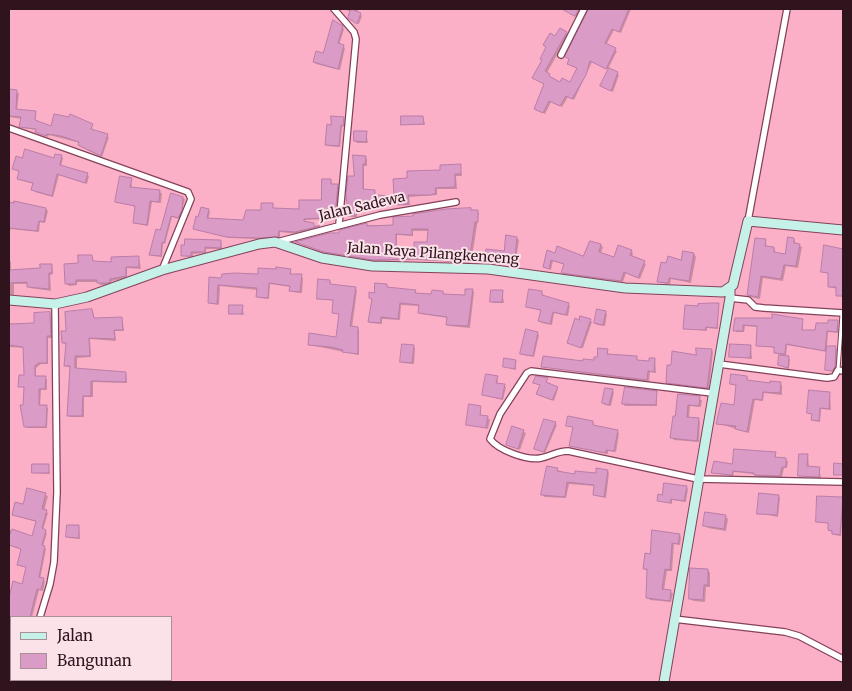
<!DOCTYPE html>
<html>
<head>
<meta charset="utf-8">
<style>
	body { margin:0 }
	#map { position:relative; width:852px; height:691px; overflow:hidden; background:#fcb0c8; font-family:Merriweather,serif }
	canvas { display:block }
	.frame { position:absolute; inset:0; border:10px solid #2f131d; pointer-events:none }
	.legend { position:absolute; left:10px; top:616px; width:162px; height:65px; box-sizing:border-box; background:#fbe2e9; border:1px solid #a98f97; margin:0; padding:6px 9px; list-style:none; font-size:15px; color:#2f131d }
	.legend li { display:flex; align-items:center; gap:10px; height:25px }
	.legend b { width:25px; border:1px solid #a98f97 }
</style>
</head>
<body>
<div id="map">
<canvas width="852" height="691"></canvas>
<div class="frame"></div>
<ul class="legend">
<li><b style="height:6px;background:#c6f1e9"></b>Jalan</li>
<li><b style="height:14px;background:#da9bc6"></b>Bangunan</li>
</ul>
</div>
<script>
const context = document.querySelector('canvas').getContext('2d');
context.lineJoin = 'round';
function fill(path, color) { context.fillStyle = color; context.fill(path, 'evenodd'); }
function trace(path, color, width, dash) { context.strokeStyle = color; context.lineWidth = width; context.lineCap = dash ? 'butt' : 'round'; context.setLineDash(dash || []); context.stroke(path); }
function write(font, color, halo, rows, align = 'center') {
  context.font = font + ' Merriweather,serif'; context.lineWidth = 4; context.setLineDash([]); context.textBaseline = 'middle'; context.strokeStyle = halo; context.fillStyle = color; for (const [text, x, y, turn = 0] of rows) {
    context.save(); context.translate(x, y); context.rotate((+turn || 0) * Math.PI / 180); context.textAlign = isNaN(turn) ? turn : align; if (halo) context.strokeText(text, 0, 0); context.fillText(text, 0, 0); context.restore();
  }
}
fill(new Path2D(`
	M344,9h15l-2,3 5,4 -3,8 -8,-5v-7z
	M571,9h12l-5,8 -8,-5z
	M590,9l8,2 1,-2h12l5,2 1,-2h14l-10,24 -7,-3 -8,15 11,6 -9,18 11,6 -6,17 -11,-6 7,-16 -17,-8 -18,38 -6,-3 -6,10 -11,-5 -6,12 -7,-4 7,-25 -9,-6 24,-49 8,5 -21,38 3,5 10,6 10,-1 8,-14 -10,-5z
	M342,27l2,2 -5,16 6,3 -5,22 -24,-6 -2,-2 10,-8z
	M9,91l10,2 -2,17 18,2 1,10 16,6 40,-3v6l17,6 -7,20 -21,-10 -1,-4 -31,-8 -1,2 -10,-4 -1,-3 -14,-2 -1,-9 -13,-2z
	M423,117l2,8 -23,-1z
	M344,118l1,9 -3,-1 -2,21 -12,-1 -1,-1 5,-19z
	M366,132l2,11h-11l-2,-2z
	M62,157l1,1 -2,8 28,10 -2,8 -28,-9 -6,22 -18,-5 -1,-8 -14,-4 -2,-1 2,-8 -6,-2 9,-10h32z
	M365,157l2,2v7h-3v24l10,1 2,6 19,1 14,-19 51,-13 2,10h-6l1,13h-20v6l-28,2 1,8 -53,2v10h-6l-2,-2 6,-37z
	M131,179l1,9 30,5 -1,10 -9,-1 -4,24 -14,-3 2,-16 -20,-6z
	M331,180l1,5 7,2 -3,30 -12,-1v3l-19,1v3l15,5 -22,6 -18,-2v6l-20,1 -31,-1 -34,-9 4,-11 9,-8 2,2 -2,8 36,2 28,-18 2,5 26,2 22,-10z
	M172,195l13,4 -5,20 -8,-2 -7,27 -2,-1 -1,14 -9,-1 -2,-2 10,-23z
	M9,203l37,6 2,2 -3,12 -5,-1 -1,10 -28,-3 -2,3z
	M471,209l8,4 -8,50 -55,-3 -41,1 -49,-8 -28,-10 31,-9 11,1 27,-10 27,1zM413,231h16v12l-14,6 -18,-1v-13l16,1z
	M517,238l2,2 -3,19 -12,-2 -1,5 -9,-1 -1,-5 -6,-3 18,-1z
	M794,239l2,5 6,3 -4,21 -12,-2 -3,15 -20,-3 -3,21 -10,-2 -2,-2 17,-55 2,7 7,1 2,6 10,1z
	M221,241l1,8h-16v4l-13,1v3l-11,-1v-10z
	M601,245l2,2 -2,6 14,6 16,-8 2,2 -1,4 14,7 -6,15 -14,-6 -3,9 -59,-8 -2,-2 3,-7 -12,-4 -2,9 -7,-3 4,-15 36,5z
	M825,247l18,2v48l-6,-2v-6l-8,-2v-13l-7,-2z
	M694,254l2,3 -5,26 -20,-4 -1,6 -12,-3 24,-21z
	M92,256l2,7h18l27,-5 2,11 -14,-1v10l-15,3 -3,4h-9l-2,-3h-21v3l-8,1 -2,-2 12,-20z
	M9,260l2,2v9l30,-2 11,-4 1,9 -3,1 1,16 -21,-3 -2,-4h-14v12l-5,1z
	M290,271l2,4 11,3 -1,15 -10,-1 -1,-5 -21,-3 -1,15 -10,-1 -1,-8 -38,-4 -1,19 -9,-2 1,-24z
	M330,281l2,5 25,4 -5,38 7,2v25l-49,-10 27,-6 3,-24 -7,-3 1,-11 -16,-3z
	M387,285l1,4 27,2 2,3 16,1 10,-3 1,3 22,1 7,-5 1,1 -4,36 -21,-2 -1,-8 -27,-4 -1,-8 -19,-1 -1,15 -18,-1v5l-11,-1 -2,-1 4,-22 -3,-2z
	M502,291l2,12h-11l-1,-2z
	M542,292l1,5 25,7 2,2 -2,10 -14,-3 -2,12 -10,-2 -2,-2 2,-10 -15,-4z
	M718,304v25l-11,-1v3l-23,-3 15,-20z
	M242,306l2,9 -14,-2z
	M92,310l3,10 27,-2 2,13h-9l1,10 -26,-2 1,18 -14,1v12l49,3 1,10 -34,-1v15h-9v20h-14l-2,-2 3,-47 -6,-2 2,-21 -4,-2 5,-11z
	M605,312l2,2 -2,12 -8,-1 -2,-2z
	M50,314l2,24h-4v26h-7l-5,4v9l11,2v11h-6l-1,16 8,2 -1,20h-20l-5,-11 3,-29 -5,-2 5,-9 -1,-29 -15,-1v-21l26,-2z
	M736,319l66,1 1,11 13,1 22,-10 1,11 -11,-1 -1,15 10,2 -1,20 -2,3 -8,-2 2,-18 -41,-7 -1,12 4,2 -1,10 -7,-3 -2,-1 1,-10 -6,-2 1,-5 -19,-3 1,-18 -13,-1 -1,6h-8z
	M590,320l2,2 -9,26 -13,-4 -2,-2z
	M537,333l2,2 -5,22 -10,-2 -2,-2z
	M413,346l2,2 -1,16 -11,-1 -2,-1z
	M751,346l1,13 -22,-3z
	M607,350l2,5 27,3 2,4 12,1 5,-4 1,14 -6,-1 -1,10 -107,-15 53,-6z
	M712,351l1,1 -4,37 -42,-7 30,-26z
	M516,361v9l-12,-4z
	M497,377l1,7 8,3 -3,13 -20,-5z
	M747,377l1,4 34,4v10l-18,-2 -1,8 -8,-1 -6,33 -32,-10 19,-17 1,-20 -6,-2z
	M547,379v5l11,5 -4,12 -14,-6 1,-9 -6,-4z
	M626,389l30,3 1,14h-32l-2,-2z
	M612,390l2,2 -3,14 -6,-1 -2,-2z
	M830,394l1,16 -10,-1 -1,13 -6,-1 -1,-6 -5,-2z
	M679,395l23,5 -1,7 -11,-1 -1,12 11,3 -1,21 -25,-2 -2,-2z
	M480,408l1,8 9,3 -2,10 -21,-5z
	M545,420l12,5 -12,28 -10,-5z
	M593,422l1,4 25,7 -3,19 -8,-1v3l-38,-8 4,-18 -6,-3z
	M513,428l13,5 -6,17 -12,-5z
	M775,453l1,5 12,3 -1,7h-3l-2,9h-25l-3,-3 -20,-2 -1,4 -20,-3z
	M808,456l1,11 10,1 2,10 -22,-2z
	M48,465l2,9 -17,-1z
	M557,470l19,6 31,-5 2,2 -3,25 -12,-3 1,-9 -26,-2 -3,14 -22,-1 -1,-2z
	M686,487l2,2 -2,13 -14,-2v4l-14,-4z
	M28,490l20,6 -4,15 4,2 -5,17 4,3 -4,13 3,3 -6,30 5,2 -2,10 -4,-1 -7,27h-21l-1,12 -1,-28 14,-16 4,-17 -9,-3 4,-15 -13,-5v-15l24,7 4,-15 -24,-7 10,-9z
	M778,496l2,2 -2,19 -19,-4z
	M819,497l24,1 -2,38 -6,-1 -6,-5 1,-6 -13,-3z
	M725,516l3,3 -2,12 -18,-3 -3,-3z
	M79,527l1,12 -11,-1 -1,-1z
	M679,535l2,2 -1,8 -6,-1 -2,27h-5l-3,19 9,3 -2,9 -21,-2 -2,-2 1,-27 -5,-2z
	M708,570l2,3v14h-4l-1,15 -12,-1 -3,-3z
	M11,641v39h4l-1,2h-5v-37z`), '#0003');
const building = new Path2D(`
	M351,9l10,4 -4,11 -9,-6z
	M562,9h17l-4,7z
	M589,9h40l-10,23 -7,-3 -7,14 11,5 -10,21 -16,-8 -4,14 -14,24 -6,-3 -6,10 -11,-5 -6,12 -9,-4 10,-25 -12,-6 10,-18 -2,-1 6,-12 -3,-2 7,-12 5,3 5,-8 7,4 -22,39 5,3 -1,2 11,6 2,-4 8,4 7,-14 -10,-4 2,-5 -4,-2z
	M333,20l10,6 -5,17 6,2 -6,24 -25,-7 3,-11 7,2z
	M609,68l9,4 -7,19 -11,-5z
	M9,89l8,1 -1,19 20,2 -1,9 16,6 3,-12 15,3 1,-3 23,10 -2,5 17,5 -7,22 -23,-11 1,-3 -18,-6 -14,-2 -1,2 -11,-4 1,-3 -17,-2 2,-10 -12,-1z
	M331,116l13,1 -1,9 -2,-1 -2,21 -14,-1 2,-21 4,1z
	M401,116h22l1,8 -23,1z
	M354,131h13l-1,11 -12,-1z
	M25,149l29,9 1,-4 7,1 -2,10 28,8 -3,10 -28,-9 -5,22 -21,-6 2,-7 -16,-4 2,-8 -7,-2 4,-13 6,2z
	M353,155l13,1 -1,8h-2v25l12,1v5l19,1 -1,-17 14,-1v-7l33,-1v-5l21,-1v10h-6v13l-20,1 1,5 -5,2h-23v9l-53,2v9l-7,1 -2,-22 2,-18h6z
	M120,176l12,2 -2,9 30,3 -1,12 -9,-1 -3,24 -14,-2 2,-17 -20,-4z
	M322,179h9v5h7l-3,32 -12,-1v3l-19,1v2l10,2v3h6l-25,6 -16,-1 -1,6 -20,1 -32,-1 -33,-8 3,-13 2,1 3,-10 8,2 -2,9 36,2 3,-10h15v-7h12v5l26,1v-9h22z
	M171,193l12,4 -1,13 -4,8 -7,-2 -7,27 -2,-1 -1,14 -12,-1 7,-26 4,1z
	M14,201l32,7 -2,14 -5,-1 -2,10 -28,-3v-26l5,1z
	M471,208v2h7v12h-3l-6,40 -55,-3 -41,1 -49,-8 -29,-10 34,-9h10v-3l28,-7v3l26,-1v-8l20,-1v-2l33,-5zM412,229h16l-1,13h-13v6l-18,-1v-13l16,1z
	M506,235l11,2 -2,21 -13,-2v5l-11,-2 1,-4 -7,-1 1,-5 18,2z
	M788,237l6,1v5l6,1 -4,22 -12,-1 -3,14 -20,-3 -3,21 -11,-2 8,-57 11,1 -1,7 9,1v5l11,2z
	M185,239l36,1v8l-16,-1v5h-14v4h-10v-11h3z
	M590,241l11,3 -2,8 15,5 4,-12 14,5 -2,5 15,6 -7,17 -14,-6 -3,9 -60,-8 3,-9 -13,-4 -2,9 -6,-2 4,-17 8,3 2,-7 26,10z
	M824,245l19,4v47h-7v-9h-8v-14l-7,-1z
	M683,251l11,2 -5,28 -20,-3 -1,5 -11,-1 4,-20 5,1 2,-7 13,4z
	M78,255h14l1,6 18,1v-5l28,-1v11h-13v9l-16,3v3l-3,1h-10v-3h-21v4h-11l-1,-20 14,-1z
	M40,264h12v9h-3v16l-22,-2v-5l-18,1v-13l31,-2z
	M276,267l15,2 -1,5h12l-2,18 -11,-1 1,-5 -21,-3 -1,15 -12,-1 1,-9 -39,-3 -1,19 -9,-1 1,-26 12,1 1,-4 12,-1 24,1v-6l18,1z
	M318,279l12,1v4l26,3 -6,39 8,1v27l-16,-2 1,-2 -12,-3 -23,-2 1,-12 27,4 3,-23 -7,-1 1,-13 -16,-1z
	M375,283l12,1v3l29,3 -1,3 16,1 1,-4 11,1v3l22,1v-6h8l-5,37 -22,-1 1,-8 -29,-4 1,-8 -19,-2 -2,16 -17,-2v6l-13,-1 4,-23 -3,-1v-6l5,1z
	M529,289l13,2v4l27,8 -3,12 -13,-3 -3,12 -12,-3 3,-11 -15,-3z
	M491,290h12l-1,12h-12z
	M712,303h7l-2,25 -11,-1 -1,3 -22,-1 2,-24 13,1v-2z
	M229,305h14l-1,9h-13z
	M92,309l2,9 28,-1 1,13h-9l1,9 -26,-1 1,18h-15v12l51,4v10l-35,-1v15h-8l-1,20h-15l3,-50h-6l2,-23h-4l-1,-12h5l-1,-19z
	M597,309l9,2 -3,14 -9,-2z
	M50,312l1,24h-4v27h-9l-3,3v10h11l-1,13h-6v16h8l-1,22h-22l-4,-22h3l1,-18h-6l1,-12h5l-1,-28 -14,-2v-21l25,-1v-10z
	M772,314l31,5 -1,11h13l1,-7h12v-3h10l-1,12 -10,-1 -2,20 -39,-7 -1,10 -11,-1v-6l-18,-1 1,-20 -14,-1v6h-10l2,-13h37z
	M580,316l11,3 -10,29 -14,-5 8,-25 4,2z
	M526,329l12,3 -5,24 -13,-2z
	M402,344l12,1 -2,18 -12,-1z
	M730,344l21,1 -1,13 -21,-1z
	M827,346h9l-1,21 -3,4 -7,-1z
	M598,348l10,1 -1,5 30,2v4l12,1v-3h6l-1,14 -6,-1 -1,9 -106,-13 2,-11 40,5v-2l11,1v-3h3z
	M696,348l16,1 -5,39 -41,-5 1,-18h4l1,-14 24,4z
	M779,355l10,1 -1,12 -10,-3z
	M504,358l12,2 -1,9 -12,-2z
	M486,374l12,2 -2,7 9,1 -3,15 -20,-4z
	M731,374l16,2v4l23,3v-2l11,1 -1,11 -17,-1 -1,8 -9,-1 -6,33 -12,-3 1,-3 -20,-2 5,-21 13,2 2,-20 -6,-1z
	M536,376l12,2 -2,4 12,5 -6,13 -16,-6 4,-9 -7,-2z
	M625,387l32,4 -1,14 -34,-1z
	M605,388l8,1 -4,16 -7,-2z
	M809,390l21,2 -1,17 -9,-1 -1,13 -8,-1 1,-6 -5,-1z
	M678,394l22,2 -1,10 -11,-1 -1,12 12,1 -2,23 -27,-3 3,-22h2z
	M469,404l12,2 -1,9 8,1 -2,12 -20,-3z
	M568,416l25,5v4l25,5 -4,21 -8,-1v3l-6,-1 -31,-6 4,-19 -7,-1z
	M544,419l12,3 -12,30 -10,-3z
	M512,426l12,4 -6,19 -12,-4z
	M734,449l42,3 -1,5 11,1v9h-4l-2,9 -26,-1v-2l-21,-2 -1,4 -21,-2 3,-12 18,3z
	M799,454h9l-1,12 13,1 -1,10 -21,-1z
	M834,463l9,1v11h-9z
	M32,464h17v9h-17z
	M547,466l11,2 -1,3 18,3v-3l21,2v-5l12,2 -4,27 -11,-2 1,-10 -27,-3 -2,15 -24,-2z
	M664,483l23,3 -3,15 -13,-2 -1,4 -13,-2 1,-7 4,1z
	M27,488l19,5 -4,16 5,1 -5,18 4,2 -4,15 3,1 -6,31 5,1 -3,12 -4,-1 -7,28h-21v-19l4,-17 9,3 4,-17 -9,-2 4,-16 -12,-4v-9l3,-7 20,7 4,-15 -24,-6 3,-13 8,2z
	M759,493l20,2 -2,20 -20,-1z
	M817,496l26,1 -3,38 -8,-1v-3l-4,-1v-7l-12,-1z
	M705,512l21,3 -2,14 -21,-3z
	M67,525h12v13l-13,-1z
	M652,530l28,4 -2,10 -6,-1 -2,27 -5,-1 -3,20 9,1 -1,11 -24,-3 1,-29h-4l2,-16 5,1z
	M690,568l18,1v16h-4l-1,15 -14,-1z`);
fill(building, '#da9bc6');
trace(building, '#ba7da7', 1);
const lane = new Path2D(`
	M838,370l4,-56`);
const street = new Path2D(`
	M334,9l20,23 2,7 -17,185
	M561,55l23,-46
	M9,128l179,64 3,7 -29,71
	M748,221l39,-212
	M277,242l103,-27 76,-13
	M730,298l18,2 7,7 9,1 79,5
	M719,364l108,14 7,-1 4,-7 5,1
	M712,393l-181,-22 -4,2 -27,41 -10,25c8,11 37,22 51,19 10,-2 16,-7 27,-7l130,28 145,3
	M40,617l10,-33 4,-22 3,-70 -2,-188
	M674,619l111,13 14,4 44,23
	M53,680l16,2
	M18,682l2,-2`);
const secondary = new Path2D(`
	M9,300l46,4 32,-7 75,-27 97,-26 16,-2 47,16 50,8 116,3 137,19 98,4 10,-7 15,-64 95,9
	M664,682l66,-384v-9`);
trace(lane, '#844259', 5);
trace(street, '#844259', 8);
trace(secondary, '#844259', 11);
trace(lane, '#fff', 3);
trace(street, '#fff', 5.5);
trace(secondary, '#c6f1e9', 9);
write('14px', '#2f131d', '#fbe2e9', [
	["Jalan Sadewa",362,207,-13],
	["Jalan Raya Pilangkenceng",433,254,4]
]);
</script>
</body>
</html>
